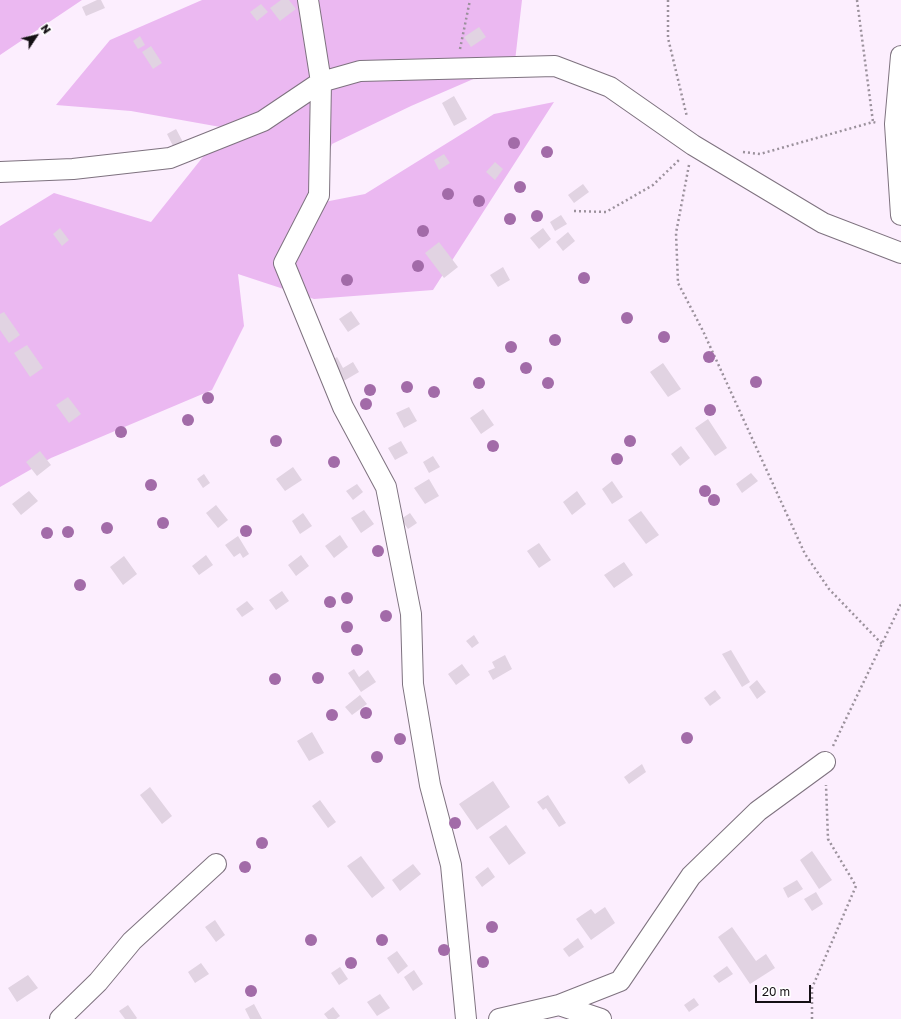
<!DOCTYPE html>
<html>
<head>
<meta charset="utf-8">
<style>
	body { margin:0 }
	#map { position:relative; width:901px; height:1019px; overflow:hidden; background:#fceefe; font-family:"Golos Text",sans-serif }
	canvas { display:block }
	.north { position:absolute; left:16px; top:16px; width:40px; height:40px; -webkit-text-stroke:3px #fff; paint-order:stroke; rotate:55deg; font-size:11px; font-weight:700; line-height:16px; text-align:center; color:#140f14 }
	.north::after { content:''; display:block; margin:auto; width:14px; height:18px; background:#140f14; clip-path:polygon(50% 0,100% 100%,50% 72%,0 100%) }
	.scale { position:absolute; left:755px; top:985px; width:56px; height:18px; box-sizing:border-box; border:2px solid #140f14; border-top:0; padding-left:5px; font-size:12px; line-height:14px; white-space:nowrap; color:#140f14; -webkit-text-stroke:3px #fff; paint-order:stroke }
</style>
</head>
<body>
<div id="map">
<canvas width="901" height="1019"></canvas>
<div class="north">N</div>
<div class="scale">20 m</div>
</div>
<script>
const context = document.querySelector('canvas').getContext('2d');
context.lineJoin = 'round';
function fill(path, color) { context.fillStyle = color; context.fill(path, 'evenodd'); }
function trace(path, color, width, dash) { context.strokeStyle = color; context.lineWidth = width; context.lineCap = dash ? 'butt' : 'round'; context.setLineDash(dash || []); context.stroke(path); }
fill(new Path2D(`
	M0,0h82l-82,55z
	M202,0h320l-7,61 -104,45 -79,38 -23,61 56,-11 129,-80 60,-12 -121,188 -119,9 -76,-25 6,52 -32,64 -161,68 -51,29v-261l54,-33 97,29 75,-94 -95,-17 -75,-6 54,-65z`), '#ebb8f1');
fill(new Path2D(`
	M97,0h4l4,8 -19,8 -4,-9z
	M281,0h8l7,9 -16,12 -10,-13z
	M261,4l7,8 -11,9 -7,-9z
	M479,27l7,10 -15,10 -7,-10z
	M140,36l5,9 -7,4 -5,-8z
	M151,46l11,17 -9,6 -11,-17z
	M454,96l13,23 -13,7 -12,-23z
	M176,129l8,15 -10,4 -7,-14z
	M444,154l6,9 -11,7 -5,-10z
	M495,162l8,7 -8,11 -9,-8z
	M583,184l6,8 -15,11 -6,-8z
	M561,215l6,9 -12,7 -5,-9z
	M60,228l9,12 -7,6 -9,-12z
	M543,228l8,11 -12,10 -9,-11z
	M568,232l7,9 -12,10 -7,-9z
	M439,242l19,25 -14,11 -19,-25z
	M503,267l7,13 -12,7 -8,-12z
	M351,311l9,13 -12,8 -9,-13z
	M4,312l16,23 -11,8 -9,-13v-16z
	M27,345l16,23 -13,9 -16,-24z
	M337,357l6,11 10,-6 6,10 -17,10 -13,-20z
	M663,363l18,26 -13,8 -18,-25z
	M68,397l13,17 -12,9 -13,-18z
	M409,407l8,14 -13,7 -8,-15z
	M483,409l11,16 -13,9 -11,-16z
	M708,419l19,29 -12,8 -20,-28z
	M401,441l7,12 -13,7 -7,-12z
	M681,446l9,12 -10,8 -9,-12z
	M40,451l11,14 -14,11 -11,-14z
	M433,456l7,11 -11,6 -6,-11z
	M293,467l9,13 -17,11 -9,-12z
	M751,473l7,8 -16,12 -6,-9z
	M204,474l6,9 -7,5 -6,-9z
	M429,479l10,17 -14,8 -11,-16z
	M612,481l11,16 -11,7 -10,-15z
	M357,484l6,8 -10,8 -7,-9z
	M29,491l9,10 -17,14 -9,-11z
	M577,491l9,13 -14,11 -9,-13z
	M216,505l12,15 -10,8 -12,-15z
	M364,510l10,14 -13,9 -10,-15z
	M641,511l18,24 -13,9 -18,-24z
	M303,513l9,13 -12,8 -8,-13z
	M410,513l7,10 -9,6 -7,-10z
	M340,535l8,12 -14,11 -9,-12z
	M238,536l11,18 -6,4 -3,-5 -6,4 -9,-12z
	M539,543l12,17 -12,8 -12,-17z
	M206,555l7,10 -14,10 -7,-9z
	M301,555l8,11 -13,10 -8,-11z
	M124,556l13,18 -14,11 -13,-18z
	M624,562l9,13 -19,13 -10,-13z
	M282,591l7,10 -13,9 -7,-10z
	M247,601l7,8 -12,8 -6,-8z
	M474,635l5,8 -7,5 -6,-7z
	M731,650l19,32 -8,5 -20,-33z
	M505,655l7,14 -19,11 -5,-9 7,-3 -3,-6z
	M462,664l8,11 -14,10 -8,-11z
	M354,669l5,8 9,-7 8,12 -15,10 -13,-19z
	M757,680l9,12 -9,7 -8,-12z
	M715,690l6,8 -11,8 -6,-8z
	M360,695l7,9 -15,11 -7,-8z
	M312,732l12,21 -15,8 -12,-20z
	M642,764l4,8 -17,12 -5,-7z
	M493,781l17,26 -33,23 -18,-26z
	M150,787l22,29 -10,8 -22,-29z
	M548,795l18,28 -7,4 -13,-19 -3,2 -6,-8z
	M320,800l16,22 -8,6 -16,-22z
	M506,825l20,28 -17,12 -20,-28z
	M812,851l20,29 -13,9 -19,-29z
	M361,856l24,32 -13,10 -25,-32z
	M413,864l8,10 -21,17 -8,-11z
	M488,867l7,10 -13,10 -7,-10z
	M797,880l6,9 -15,9 -5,-10z
	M816,892l7,12 -11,7 -8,-12z
	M605,907l10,16 -24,17 -15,-21 15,-10 4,5z
	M215,920l10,15 -9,7 -11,-15z
	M732,927l24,34 10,-7 9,14 -25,16 -32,-47z
	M578,938l6,9 -15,10 -6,-8z
	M397,951l11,15 -10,8 -11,-16z
	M201,963l8,11 -14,9 -7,-11z
	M727,966l6,8 -14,9 -6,-7z
	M340,967l8,12 -9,6 -8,-12z
	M414,970l9,14 -10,7 -9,-14z
	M28,975l10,13 -21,14 -9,-14z
	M380,994l10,14 -13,8 -10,-14z
	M694,998l5,7 -10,7 -5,-7z
	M254,1004l8,15h-12l-5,-10z
	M128,1005l9,13 -1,1h-11l-6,-8z
	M333,1007l7,9 -4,3h-8l-4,-5z`), '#e1d3e2');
const street = new Path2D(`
	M308,0l13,82 -2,113 -35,68 59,144 43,80 25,127 2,70 17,101 21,80 15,154
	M901,56l-6,68 6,91
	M0,172l73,-3 97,-11 93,-37 58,-39 39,-11 195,-5 55,21 83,58 130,78 78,30
	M559,1005l61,-24 71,-105 67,-65 67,-49
	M60,1019l38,-37 34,-41 84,-77
	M499,1019l60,-14 42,14`);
trace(street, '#7e727f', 22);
trace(new Path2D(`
	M668,0v38l19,79
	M857,0l16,122
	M460,49l10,-49
	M743,152l17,2 113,-32 4,1
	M689,165l-13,68 2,50 25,48 102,223 24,35 54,56
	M574,211l32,1 47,-27 27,-26
	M833,746l68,-142
	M812,1019v-31l44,-102 -28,-47 -2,-54`), '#9b919c', 2.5, [2, 3]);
trace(street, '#fff', 20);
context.fillStyle = '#a26ba8';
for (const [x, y] of [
	[514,143],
	[547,152],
	[520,187],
	[448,194],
	[479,201],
	[537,216],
	[510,219],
	[423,231],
	[418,266],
	[584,278],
	[347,280],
	[627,318],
	[664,337],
	[555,340],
	[511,347],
	[709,357],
	[526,368],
	[756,382],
	[479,383],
	[548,383],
	[407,387],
	[370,390],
	[434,392],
	[208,398],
	[366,404],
	[710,410],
	[188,420],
	[121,432],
	[276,441],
	[630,441],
	[493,446],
	[617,459],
	[334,462],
	[151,485],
	[705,491],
	[714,500],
	[163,523],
	[107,528],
	[246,531],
	[68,532],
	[47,533],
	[378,551],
	[80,585],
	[347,598],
	[330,602],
	[386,616],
	[347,627],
	[357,650],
	[318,678],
	[275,679],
	[366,713],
	[332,715],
	[687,738],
	[400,739],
	[377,757],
	[455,823],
	[262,843],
	[245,867],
	[492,927],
	[311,940],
	[382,940],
	[444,950],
	[483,962],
	[351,963],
	[251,991]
]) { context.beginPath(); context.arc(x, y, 6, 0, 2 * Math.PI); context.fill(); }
</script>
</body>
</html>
